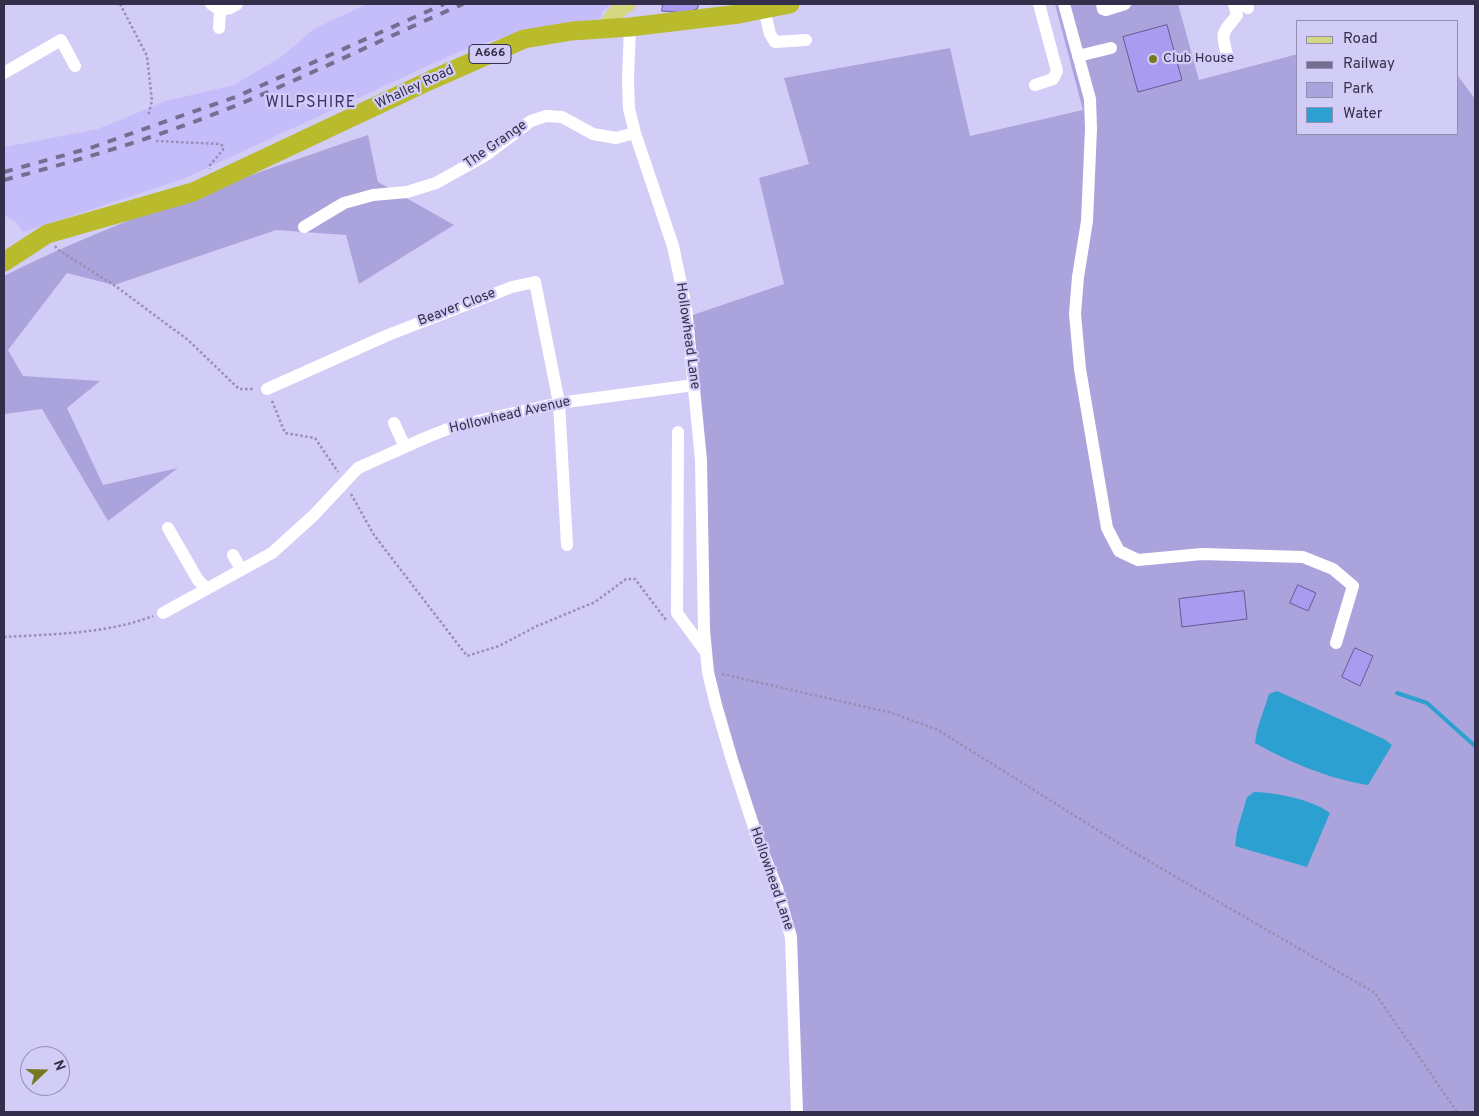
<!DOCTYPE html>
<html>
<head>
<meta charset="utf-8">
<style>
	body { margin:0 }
	#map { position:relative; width:1479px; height:1116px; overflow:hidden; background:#d2cdf7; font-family:Overpass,sans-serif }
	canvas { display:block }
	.frame { position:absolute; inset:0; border:5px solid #332f4a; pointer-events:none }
	.legend { position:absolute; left:1296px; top:20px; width:162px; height:115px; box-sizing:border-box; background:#d2cdf7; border:1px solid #928eb2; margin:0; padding:6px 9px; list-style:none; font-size:15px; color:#332f4a }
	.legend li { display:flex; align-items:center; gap:10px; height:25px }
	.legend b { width:25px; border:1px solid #928eb2 }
	.north { position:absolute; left:20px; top:1046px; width:50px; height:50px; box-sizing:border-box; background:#d2cdf7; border:1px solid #928eb2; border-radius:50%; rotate:69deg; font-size:14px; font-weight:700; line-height:20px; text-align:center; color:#332f4a }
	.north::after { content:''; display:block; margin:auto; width:18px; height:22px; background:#777921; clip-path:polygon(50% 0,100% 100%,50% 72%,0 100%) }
</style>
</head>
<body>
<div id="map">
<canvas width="1479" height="1116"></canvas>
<div class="frame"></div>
<ul class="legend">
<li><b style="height:6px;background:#d5d681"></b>Road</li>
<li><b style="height:6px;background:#746f91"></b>Railway</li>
<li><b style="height:14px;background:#aba3db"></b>Park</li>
<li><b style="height:14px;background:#2ca1d1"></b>Water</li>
</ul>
<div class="north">N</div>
</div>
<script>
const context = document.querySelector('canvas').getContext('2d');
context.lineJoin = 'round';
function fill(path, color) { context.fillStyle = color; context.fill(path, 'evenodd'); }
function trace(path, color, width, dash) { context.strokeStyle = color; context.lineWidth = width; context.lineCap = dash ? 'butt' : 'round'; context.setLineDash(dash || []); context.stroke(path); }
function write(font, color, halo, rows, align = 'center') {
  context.font = font + ' Overpass,sans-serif'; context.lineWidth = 4.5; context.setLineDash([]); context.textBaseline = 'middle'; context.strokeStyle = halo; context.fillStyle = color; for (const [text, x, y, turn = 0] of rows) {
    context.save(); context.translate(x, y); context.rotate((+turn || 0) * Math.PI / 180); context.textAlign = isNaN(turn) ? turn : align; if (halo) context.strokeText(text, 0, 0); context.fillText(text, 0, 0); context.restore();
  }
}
fill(new Path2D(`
	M367,4h245l-10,8 -1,6 -81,14 -60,19 -277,128 -160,53 -6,-9 -13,-8v-68l94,-18 68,-28 68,-16 47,-28 33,-28z`), '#c5bdfa');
fill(new Path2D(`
	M1055,4h123l21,76 99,-26v80h160v-58l17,23v1013h-678l-6,-175 -83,-265 -7,-212 -14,-143 97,-33 -25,-106 50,-14 -25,-86 166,-30 20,88 113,-26z
	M368,135l10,47 76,43 -95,59 -13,-49 -70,-5 -162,55 -47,-12 -59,77 15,26 77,5 -33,27 36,77 75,-17 -70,53 -66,-112 -38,5v-138c116,-58 241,-99 364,-141z`), '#aba3db');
fill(new Path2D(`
	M1277,691l107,48 8,6 -24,40c-39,-6 -79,-23 -113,-42l2,-13 12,-36z
	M1254,792c24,1 57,7 76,21l-23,54 -72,-21 2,-15 10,-34z`), '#2ca1d1');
trace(new Path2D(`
	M1397,693l30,10 48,43`), '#2ca1d1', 4);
const building = new Path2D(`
	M663,4h36l-2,5 -12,4 -23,-2z
	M1167,25l15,55 -44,12 -15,-55z
	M1298,585l18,8 -8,18 -18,-8z
	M1244,591l3,28 -65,8 -3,-28z
	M1355,648l18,8 -13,30 -18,-9z`);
fill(building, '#a99bf0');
trace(building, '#655a98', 1);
trace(new Path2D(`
	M120,4l27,52 5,45 -4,15
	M156,141l64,3 3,2v4l-13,15v4
	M55,246l2,3 57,36 74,55 51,49h16
	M272,401l13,32 30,5 23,34
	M351,494l23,41 93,121 32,-10 38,-20 58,-24 31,-23h9l31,41
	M4,637c49,-3 102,-3 149,-21
	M722,674l170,39 46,17 185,116 252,147 82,119`), '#948fb3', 2.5, [2.5, 2.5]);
trace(new Path2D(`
	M211,4l9,6 10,-2 7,-4
	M1064,4l26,95 1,30 -4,92 -9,56 -3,37 5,55 27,159 12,23 19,9 64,-6 101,3 30,12 20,17 -17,57
	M1102,4l1,5 3,1 19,-6
	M1242,4l6,4
	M764,9l6,25 5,8 31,-2
	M630,27l-2,53 1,29 6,24 38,113 13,61 15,153 3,170 4,42 8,33 16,55 26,80 19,48 14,49 6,175
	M219,28l1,-18
	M1227,55c-1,-6 -5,-16 -3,-22 2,-6 9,-12 13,-18l-3,-11
	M1078,56l33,-8
	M4,73l57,-33 14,26
	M1035,85l18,-6 4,-8 -18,-67
	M304,227l40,-24 29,-8 34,-3 29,-9 50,-28 45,-34 15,-5 16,1 31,17 23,4 19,-5
	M267,389l121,-54 124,-48 23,-5 24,121 8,142
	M394,423l11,24
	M678,432l-1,181 28,38
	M168,528l30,52 8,8
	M233,555l8,14
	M163,613l109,-60 42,-38 44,-47 67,-30 30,-12 104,-23 135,-18`), '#fff', 12);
trace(new Path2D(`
	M607,29c3,-13 10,-18 21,-25`), '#d5d681', 16);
trace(new Path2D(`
	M4,262l43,-28 146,-42 238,-112 93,-41 48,-8 58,-4 109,-13 51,-10`), '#b9bb2d', 19);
trace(new Path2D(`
	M4,172l86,-24 148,-52 206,-92
	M4,180c80,-21 161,-45 238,-77 74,-31 147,-67 221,-99`), '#746f91', 4, [9, 9]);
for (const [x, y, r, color] of [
	[1153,59,5,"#777921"]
]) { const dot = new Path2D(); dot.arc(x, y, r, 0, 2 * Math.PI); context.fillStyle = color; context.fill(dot); trace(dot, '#d2cdf7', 2); }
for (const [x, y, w] of [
	[490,54,42]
]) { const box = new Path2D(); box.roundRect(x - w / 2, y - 9.5, w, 19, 4); context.fillStyle = '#d2cdf7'; context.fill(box); trace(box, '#332f4a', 1); }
write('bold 12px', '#332f4a', null, [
	["A666",490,54]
]);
write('14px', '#332f4a', '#d2cdf7', [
	["Club House",1163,59]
], 'left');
write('14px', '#332f4a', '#d2cdf7', [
	["Whalley Road",415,88,-25],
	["The Grange",496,145,-35],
	["Beaver Close",457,308,-21],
	["Hollowhead Lane",687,336,82],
	["Hollowhead Avenue",510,416,-13],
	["Hollowhead Lane",771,879,71]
]);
context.letterSpacing = '1px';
write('16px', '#3c3069', '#d2cdf7', [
	["WILPSHIRE",311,104]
]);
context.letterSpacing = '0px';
</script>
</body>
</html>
